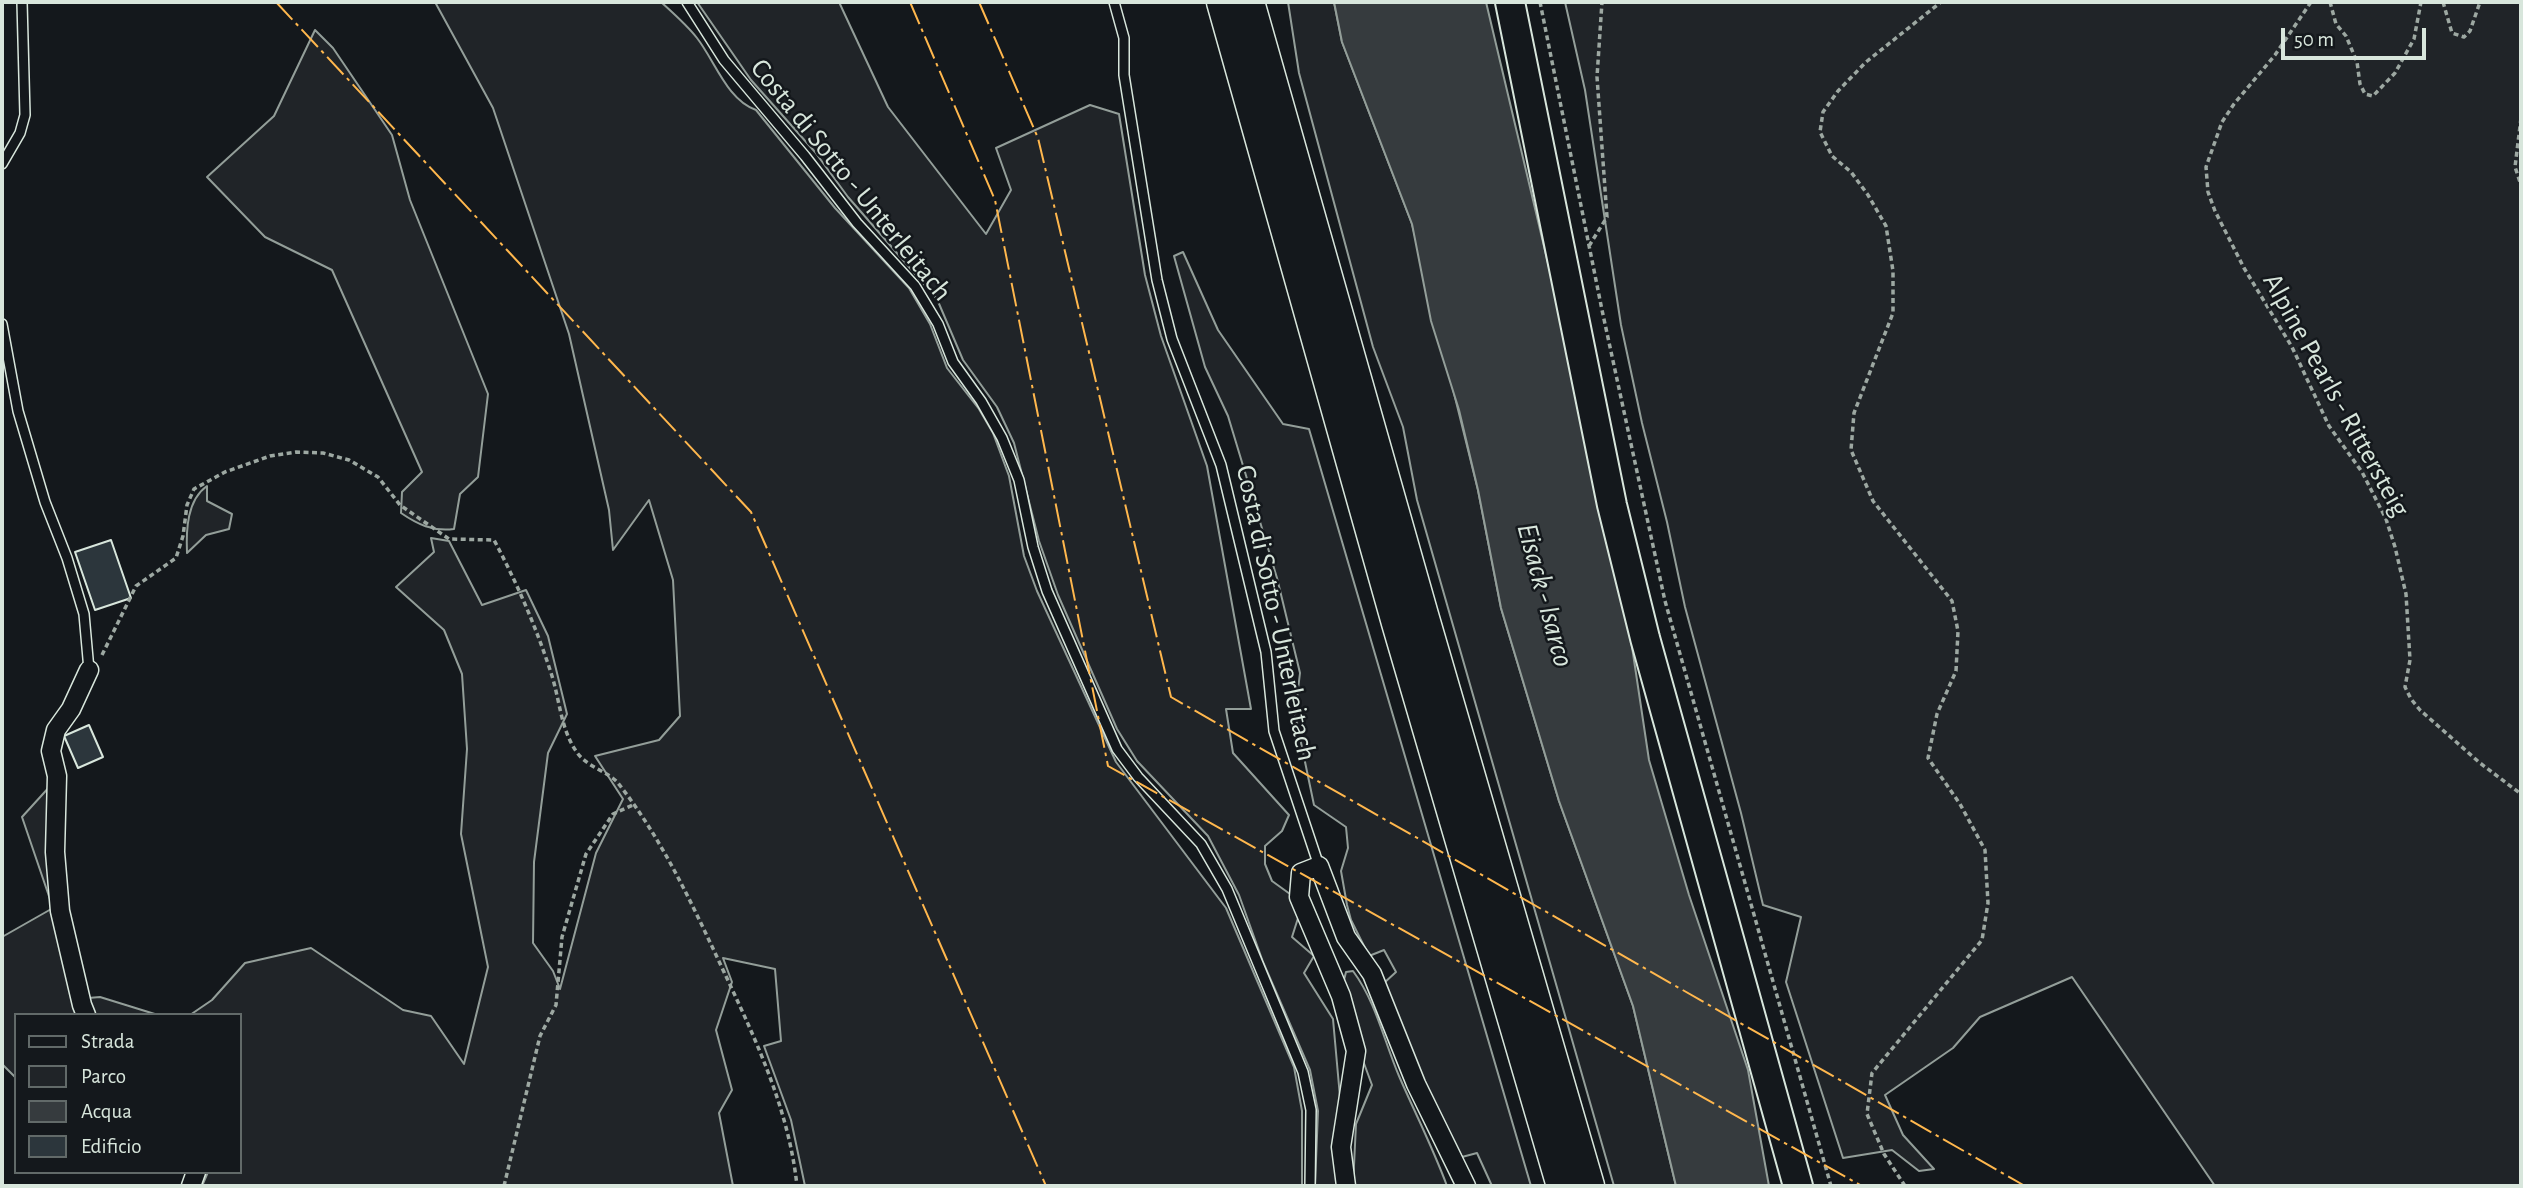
<!DOCTYPE html>
<html>
<head>
<meta charset="utf-8">
<style>
	body { margin:0 }
	#map { position:relative; width:2523px; height:1188px; overflow:hidden; background:#14181c; font-family:"Alegreya Sans",sans-serif }
	canvas { display:block }
	.frame { position:absolute; inset:0; border:4px solid #d8e6dc; pointer-events:none }
	.legend { position:absolute; left:14px; top:1013px; width:228px; height:161px; box-sizing:border-box; background:#14181c; border:2px solid #626a69; margin:0; padding:9px 12px; list-style:none; font-size:21px; color:#d8e6dc }
	.legend li { display:flex; align-items:center; gap:14px; height:35px }
	.legend b { width:35px; border:2px solid #626a69 }
	.scale { position:absolute; left:2281px; top:28px; width:145px; height:32px; box-sizing:border-box; border:4px solid #d8e6dc; border-top:0; padding-left:9px; font-size:21px; line-height:24px; white-space:nowrap; color:#d8e6dc; -webkit-text-stroke:5px #14181c; paint-order:stroke }
</style>
</head>
<body>
<div id="map">
<canvas width="2523" height="1188"></canvas>
<div class="frame"></div>
<ul class="legend">
<li><b style="height:9px;background:#14181c"></b>Strada</li>
<li><b style="height:19px;background:#202428"></b>Parco</li>
<li><b style="height:19px;background:#363b3e"></b>Acqua</li>
<li><b style="height:19px;background:#2c363c"></b>Edificio</li>
</ul>
<div class="scale">50 m</div>
</div>
<script>
const context = document.querySelector('canvas').getContext('2d');
context.lineJoin = 'round';
function fill(path, color) { context.fillStyle = color; context.fill(path, 'evenodd'); }
function trace(path, color, width, dash) { context.strokeStyle = color; context.lineWidth = width; context.lineCap = dash ? 'butt' : 'round'; context.setLineDash(dash || []); context.stroke(path); }
function write(font, color, halo, rows, align = 'center') {
  context.font = font + ' "Alegreya Sans",sans-serif'; context.lineWidth = 5; context.setLineDash([]); context.textBaseline = 'middle'; context.strokeStyle = halo; context.fillStyle = color; for (const [text, x, y, turn = 0] of rows) {
    context.save(); context.translate(x, y); context.rotate((+turn || 0) * Math.PI / 180); context.textAlign = isNaN(turn) ? turn : align; if (halo) context.strokeText(text, 0, 0); context.fillText(text, 0, 0); context.restore();
  }
}
const green = new Path2D(`
	M435,2h226c12,11 26,23 36,36 18,23 30,62 59,72l79,98 74,80 21,36 17,44 32,41 14,24 16,43 15,80 13,35 79,171 110,146 68,159 8,44v75h-497l-14,-66 -27,-74 17,-5 -6,-72 -52,-11 9,24 -16,48 16,60 -13,23 14,73h-531l6,-14h32v-157h-50l22,-15 33,-37 66,-15 92,62 28,6 33,48 24,-97 -27,-133 6,-85 -5,-75 -18,-44 -48,-43 38,-35 -3,-14 18,3 33,64 44,-15 22,46 19,78 -19,39 -14,109 -1,81 20,28 7,18 36,-136 27,-54 -28,-43 64,-16 21,-24 -7,-136 -24,-80 -36,50 -4,-40 -40,-176 -76,-226z
	M697,2h142l49,105 98,127 25,-44 -15,-42 94,-43 29,9 26,161 16,61 46,130 44,243h-25l7,44 56,62 -7,16 -17,15v18l7,17 18,13 9,21 -7,22 22,19 -10,17 29,46 7,78 -4,35 4,54h-25l3,-75 -8,-41 -47,-108 -24,-67 -31,-59 -71,-75 -20,-32 -59,-134 -19,-54 -25,-98 -17,-36 -34,-47 -26,-61 -89,-102 -33,-45 -64,-72z
	M1288,2h46l8,40 70,182 66,266 23,118 58,193 74,205 43,180h-62l-197,-686 -14,-73 -30,-80 -74,-274z
	M1565,2h956v1184h-306l-143,-209 -92,40 -27,31 -68,47 18,40 31,34 -15,2 -27,-21 -49,8 -57,-176 15,-65 -38,-12 -22,-92 -56,-206 -18,-85 -25,-99 -21,-98 -36,-235z
	M315,30l18,18 59,87 18,65 78,194 -10,83 -18,17 -6,35c-21,3 -37,-5 -53,-16l1,-21 20,-20 -90,-202 -67,-33 -58,-60 67,-61z
	M1183,252l35,78 65,94 26,5 222,757h-39l-15,-33 -15,4 -27,-50 -51,-124 12,-11 -12,-22 -15,6 -18,-36 -4,-15 -6,-34 7,-23 -2,-21 -32,-22 -19,-91 5,-41 -23,-95 -49,-162 -23,-49 -31,-111z
	M207,486v15l25,13 -3,15 -23,6 -19,18c-1,-23 0,-53 20,-67z
	M52,784l30,231h-66v63l-14,-14v-127l51,-29 -31,-91z
	M1353,971c23,31 31,70 46,105 16,37 34,72 48,110h-94l3,-62 16,-39 -10,-27 -19,-74 3,-12z
	M100,997l58,18h-63l-7,-17z`);
fill(green, '#202428');
trace(green, '#939e99', 2);
const water = new Path2D(`
	M1334,2h152l85,358 57,260 21,140 40,135 59,175 21,116h-93l-43,-180 -74,-205 -58,-193 -23,-118 -19,-80 -28,-89 -19,-97 -70,-182z`);
fill(water, '#363b3e');
trace(water, '#939e99', 2);
const building = new Path2D(`
	M111,540l20,58 -36,12 -20,-58z
	M89,725l14,32 -25,11 -14,-32z`);
fill(building, '#2c363c');
trace(building, '#d8e6dc', 2);
const service = new Path2D(`
	M687,2l37,58 81,96 52,67 58,63 23,38 15,38 28,39 21,37 17,42 14,67 14,44 70,158 21,28 63,67 26,45 76,183 8,38 -1,76
	M1114,2l10,36v37l33,205 15,59 49,126 45,187 8,79 45,135
	M2,164l18,-31 5,-18 -3,-113
	M2,324l16,87 27,91 22,56 17,56 5,56`);
const minor = new Path2D(`
	M86,1015l-4,-10 -22,-94 -5,-59 2,-76 -6,-25 5,-21 15,-21 18,-39
	M191,1186l5,-14
	M1346,1186l-5,-39 15,-96 -15,-55 -42,-99 2,-24 18,-7 27,71 26,37 44,110 50,102`);
const primary = new Path2D(`
	M1510,2l102,503 33,133 153,548`);
const motorway = new Path2D(`
	M1223,2l175,621 165,563
	M1248,2l174,613 166,571`);
trace(service, '#d8e6dc', 12);
trace(minor, '#d8e6dc', 21);
trace(primary, '#d8e6dc', 32);
trace(motorway, '#d8e6dc', 35);
trace(new Path2D(`
	M1540,2l62,308 63,291 166,585
	M2311,2l-36,53 -41,49 -12,18 -16,45 2,25 7,19 29,57 48,79 37,79 33,46 24,47 9,28 11,47 4,66 -5,27 6,12 9,11 60,53 41,31
	M2330,2l6,22 10,12 11,26 3,22 5,10 8,2 22,-23 19,-34 7,-37
	M2443,2l9,31 12,4 6,-6 10,-29
	M2521,118l-6,49 6,18
	M1589,246l18,-29 -10,-140 5,-75
	M102,655l34,-69 40,-28 7,-22 4,-31 7,-16 31,-17 45,-16 26,-4 27,1 26,7 29,17 22,28 49,34 45,1c23,43 43,89 58,136 8,26 9,53 24,75 10,16 33,21 42,32 45,57 75,123 106,189 32,68 65,138 73,214
	M504,1186l36,-150 16,-31 6,-68 24,-83 27,-40 20,-9
	M1905,1186l-21,-32 -17,-40 5,-41 110,-133 6,-37 -3,-53 -25,-46 -32,-46 9,-44 19,-43 2,-40 -6,-30 -79,-100 -22,-51 3,-37 39,-100v-42l-7,-45 -18,-31 -17,-23 -19,-16 -12,-24 3,-20 15,-21 28,-29 75,-60`), '#9da8a2', 3.5, [5, 3.5]);
trace(service, '#14181c', 9);
trace(minor, '#14181c', 18);
trace(primary, '#14181c', 28);
trace(motorway, '#14181c', 32);
trace(new Path2D(`
	M276,2l475,510 295,674
	M910,2l85,198 113,566 754,420
	M979,2l59,136 133,559 854,489`), '#ffb74d', 2, [24, 5, 3.5, 5]);
write('28px', '#d8e6dc', '#14181c', [
	["Costa di Sotto - Unterleitach",851,180,51],
	["Alpine Pearls - Rittersteig",2336,395,61],
	["Costa di Sotto - Unterleitach",1276,613,78]
]);
write('italic 30px', '#d8e6dc', '#14181c', [
	["Eisack - Isarco",1545,595,75]
]);
</script>
</body>
</html>
